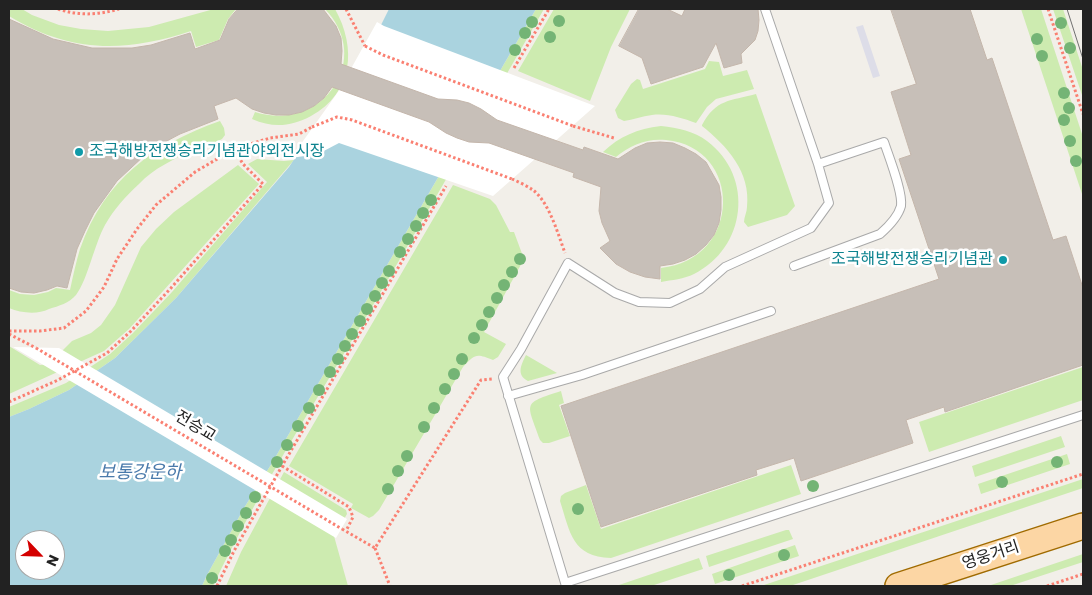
<!DOCTYPE html>
<html>
<head>
<meta charset="utf-8">
<style>
	body { margin:0 }
	#map { position:relative; width:1092px; height:595px; overflow:hidden; background:#f2efe9; font-family:Poppins,sans-serif }
	canvas { display:block }
	.frame { position:absolute; inset:0; border:10px solid #222; pointer-events:none }
	.north { position:absolute; left:15px; top:530px; width:50px; height:50px; box-sizing:border-box; background:#fff; border:1px solid #a7a7a7; border-radius:50%; rotate:114deg; font-size:14px; font-weight:700; line-height:20px; text-align:center; color:#222 }
	.north::after { content:''; display:block; margin:auto; width:18px; height:22px; background:#d40000; clip-path:polygon(50% 0,100% 100%,50% 72%,0 100%) }
</style>
</head>
<body>
<div id="map">
<canvas width="1092" height="595"></canvas>
<div class="frame"></div>
<div class="north">N</div>
</div>
<script>
const context = document.querySelector('canvas').getContext('2d');
context.lineJoin = 'round';
function fill(path, color) { context.fillStyle = color; context.fill(path, 'evenodd'); }
function trace(path, color, width, dash) { context.strokeStyle = color; context.lineWidth = width; context.lineCap = dash ? 'butt' : 'round'; context.setLineDash(dash || []); context.stroke(path); }
function write(font, color, halo, rows, align = 'center') {
  context.font = font + ' Poppins,"Noto Sans KR",sans-serif'; context.lineWidth = 5; context.setLineDash([]); context.textBaseline = 'middle'; context.strokeStyle = halo; context.fillStyle = color; for (const [text, x, y, turn = 0] of rows) {
    context.save(); context.translate(x, y); context.rotate((+turn || 0) * Math.PI / 180); context.textAlign = isNaN(turn) ? turn : align; if (halo) context.strokeText(text, 0, 0); context.fillText(text, 0, 0); context.restore();
  }
}
fill(new Path2D(`
	M9,9h13l10,6 27,10 22,4 27,2 41,-4 65,-18h22l-8,10 -9,21 -23,7 -5,-16c-67,22 -121,22 -182,-15z
	M325,9h10c22,39 18,84 -24,107 -21,11 -38,12 -59,3l3,-7c67,21 119,-52 70,-103z
	M536,9h8c-57,99 -114,199 -172,298 -55,92 -113,183 -159,279h-11l5,-11 37,-67 28,-45z
	M554,9h76l-19,38 -21,54 -72,-30z
	M1021,9h20l42,128v60z
	M1053,9h10l20,61v28z
	M709,61l10,1 4,14 24,-6 7,19 -38,10 -9,8 -11,16c-14,-5 -29,-10 -44,-8 -10,1 -19,5 -28,6l-6,-3 -3,-8 16,-26 6,-5 3,1 3,9 62,-20z
	M756,94l39,112 -8,9 -39,12 -4,-5c0,-5 3,-10 3,-15 4,-35 -20,-61 -45,-81v-1c14,-26 28,-24 54,-31z
	M220,121l4,7 1,7 -3,4c-9,5 -19,8 -28,11 -20,9 -40,18 -55,34 -13,12 -25,25 -34,41 -11,20 -17,54 -29,70 -7,8 -17,11 -27,14 -12,6 -28,4 -40,-1v-18l11,4 14,1 14,-3 8,-4 14,2c3,-14 6,-28 10,-41 25,-71 73,-104 140,-128z
	M661,126c17,2 33,5 46,15 48,36 39,107 -13,133 -10,5 -22,6 -33,8v-14c82,-9 82,-121 5,-128 -19,-2 -36,5 -50,17l-13,-5c17,-16 34,-23 58,-26z
	M257,159l27,2 10,-1 -118,138 -61,60 -46,32 -40,19 -20,8v-10l57,-24 44,-29 23,-21 39,-41 95,-110 -19,-18z
	M238,165l21,19 -130,145 -25,22 -95,43v-48l31,19 9,-1 23,-23 19,-8 10,-8 14,-20 26,-58 15,-18 18,-17z
	M453,185l37,14 6,6 14,27h4l10,27 -40,73 22,12 -8,13 -5,3c-17,-7 -18,-6 -30,7l-84,143 -6,6 -4,2 -18,-10 2,-4 -64,-38z
	M526,355l31,18 -29,8c-12,-6 -7,-16 -2,-26z
	M1083,367v33l-154,52 -10,-30z
	M561,391l3,12 -5,2 11,31 -21,7h-6l-3,-3c-13,-38 -19,-36 21,-49z
	M1061,436l4,11 -90,30 -3,-11z
	M1067,454l3,10 -89,30 -3,-10z
	M791,465l10,29 -190,64c-39,-1 -41,-26 -51,-57l1,-5 4,-3 21,-8 15,44z
	M284,472l62,38 1,4 -13,22 14,50h-122l15,-34z
	M1083,479v9l-293,98h-29z
	M786,530h3l4,9 -84,28 -3,-11z
	M795,545l4,11 -84,28 -3,-10z
	M1083,554v8l-73,24h-22z
	M699,558l4,11 -52,17h-35z`), '#cdebb0');
fill(new Path2D(`
	M863,25l17,51 -7,2 -17,-51z`), '#dddde8');
fill(new Path2D(`
	M389,9h147l-264,454 -28,45 -37,67 -5,11h-193v-169l20,-8 40,-19 46,-32 61,-60 113,-131 84,-126zM25,540h30v30h-30z`), '#aad3df');
fill(new Path2D(`
	M377,22l7,4 211,80 -102,90 -154,-53 -21,11 -27,4 47,-66z
	M13,347l46,1 288,171 -11,19z`), '#fff');
const building = new Path2D(`
	M238,9h85l13,17 5,12 1,13 -1,13 97,35 19,1 12,3 12,6 16,11 86,30 1,-3 34,12 17,-11 12,-5 13,-1 13,1 12,5 11,6 10,8 13,23 2,12v13l-2,13 -5,12 -8,10 -10,9 -11,6 -12,4 -13,2v13l-15,-2 -15,-5 -14,-8 -16,-16 10,-7 -8,-18 -3,-12 2,-24 -28,-10 1,-4 -85,-30 -20,-1 -12,-4 -11,-5 -17,-11 -97,-35 -8,11 -10,8 -12,6 -13,3h-13l-12,-2 -12,-4 -16,-11 -22,8 4,13 -38,15 -17,9 -17,11 -29,27 -23,32 -9,18 -8,18 -10,39 -10,-2 -10,4 -13,3 -13,-1 -12,-4v-269l44,20 39,9h40l19,-3 39,-12 5,16 25,-9 9,-21z
	M639,9h28l15,7 3,-7h73l1,11 -1,11 -3,9 -14,14 1,9 -18,5 -8,-25 -13,24 -52,17 -9,-26 -23,-12z
	M891,9h79l17,51 5,-2 61,182 13,-4 17,52v77l-138,47 -1,-5 -38,13 7,23 -112,38 -7,-23 -38,12 1,5 -156,52 -40,-121 378,-127 -40,-120 12,-4 -20,-63 25,-8z`);
fill(building, '#c7bfb8');
trace(building, '#c4b6ab', 1);
const service = new Path2D(`
	M794,266l86,-32c8,-7 18,-17 21,-28 2,-14 -12,-49 -17,-64l-66,22
	M508,396l74,-21 189,-64
	M565,583l518,-168
	M566,586l-63,-209 18,-28 47,-86 47,30 24,9 31,1 30,-14 25,-22 86,-39 18,-25 -11,-39 -53,-155`);
const primary = new Path2D(`
	M898,586l185,-60`);
trace(service, '#a9a9a9', 10);
trace(primary, '#a06b00', 28);
trace(new Path2D(`
	M58,9c21,7 40,6 61,0
	M346,9l19,37
	M1048,9l35,105
	M514,68l35,-59
	M573,126l41,12
	M512,179c7,3 15,7 21,11 16,12 25,44 32,63
	M9,331h31l24,-3 22,-17 18,-24 13,-28 20,-30 19,-24 39,-33 39,-23 36,-11 29,-4 13,-7
	M9,334l27,14
	M9,402l49,-22 49,-27 24,-22 40,-43 92,-104 -20,-20 -9,-15
	M282,466l67,41 4,10 -7,14
	M342,529l33,19 106,-168 11,-1
	M375,548l15,38
	M217,586l17,-35 48,-85 164,-280
	M742,586l341,-112
	M1047,586l36,-12`), '#fa8072', 3, [2.5, 2.5]);
trace(service, '#fff', 8);
trace(primary, '#fcd6a4', 25);
trace(new Path2D(`
	M1067,9l16,50`), '#707070', 1);
trace(new Path2D(`
	M365,46l18,9 190,71
	M312,127l25,-10 15,3 160,59
	M36,348l306,181`), '#fa8072', 3, [2.5, 2.5]);
context.fillStyle = '#74b475';
for (const [x, y] of [
	[559,21],
	[532,22],
	[1061,23],
	[525,33],
	[550,37],
	[1037,39],
	[1070,48],
	[515,50],
	[1042,56],
	[1064,93],
	[1069,108],
	[1064,120],
	[1070,141],
	[1076,161],
	[431,200],
	[423,213],
	[416,226],
	[408,239],
	[400,252],
	[520,259],
	[389,271],
	[512,272],
	[382,283],
	[504,285],
	[375,296],
	[497,298],
	[367,309],
	[489,312],
	[360,321],
	[482,325],
	[352,334],
	[474,338],
	[345,346],
	[338,359],
	[462,359],
	[330,372],
	[454,374],
	[445,389],
	[319,390],
	[309,408],
	[434,408],
	[298,426],
	[424,427],
	[287,445],
	[407,456],
	[277,462],
	[1057,462],
	[398,471],
	[1002,482],
	[813,486],
	[388,489],
	[255,497],
	[578,509],
	[246,513],
	[238,526],
	[231,540],
	[225,551],
	[784,555],
	[729,575],
	[212,578]
]) { context.beginPath(); context.arc(x, y, 6, 0, 2 * Math.PI); context.fill(); }
for (const [x, y, r, color] of [
	[79,152,5,"#0f9aa8"],
	[1003,260,5,"#0f9aa8"]
]) { const dot = new Path2D(); dot.arc(x, y, r, 0, 2 * Math.PI); context.fillStyle = color; context.fill(dot); trace(dot, '#fff', 2); }
write('16px', '#0d838f', '#fff', [
	["조국해방전쟁승리기념관야외전시장",89,152],
	["조국해방전쟁승리기념관",993,260,"right"]
], 'left');
write('16px', '#222', '#fff', [
	["전승교",195,427,31],
	["영웅거리",991,556,-18]
]);
write('italic 18px', '#4a7aab', '#fff', [
	["보통강운하",140,473]
]);
</script>
</body>
</html>
